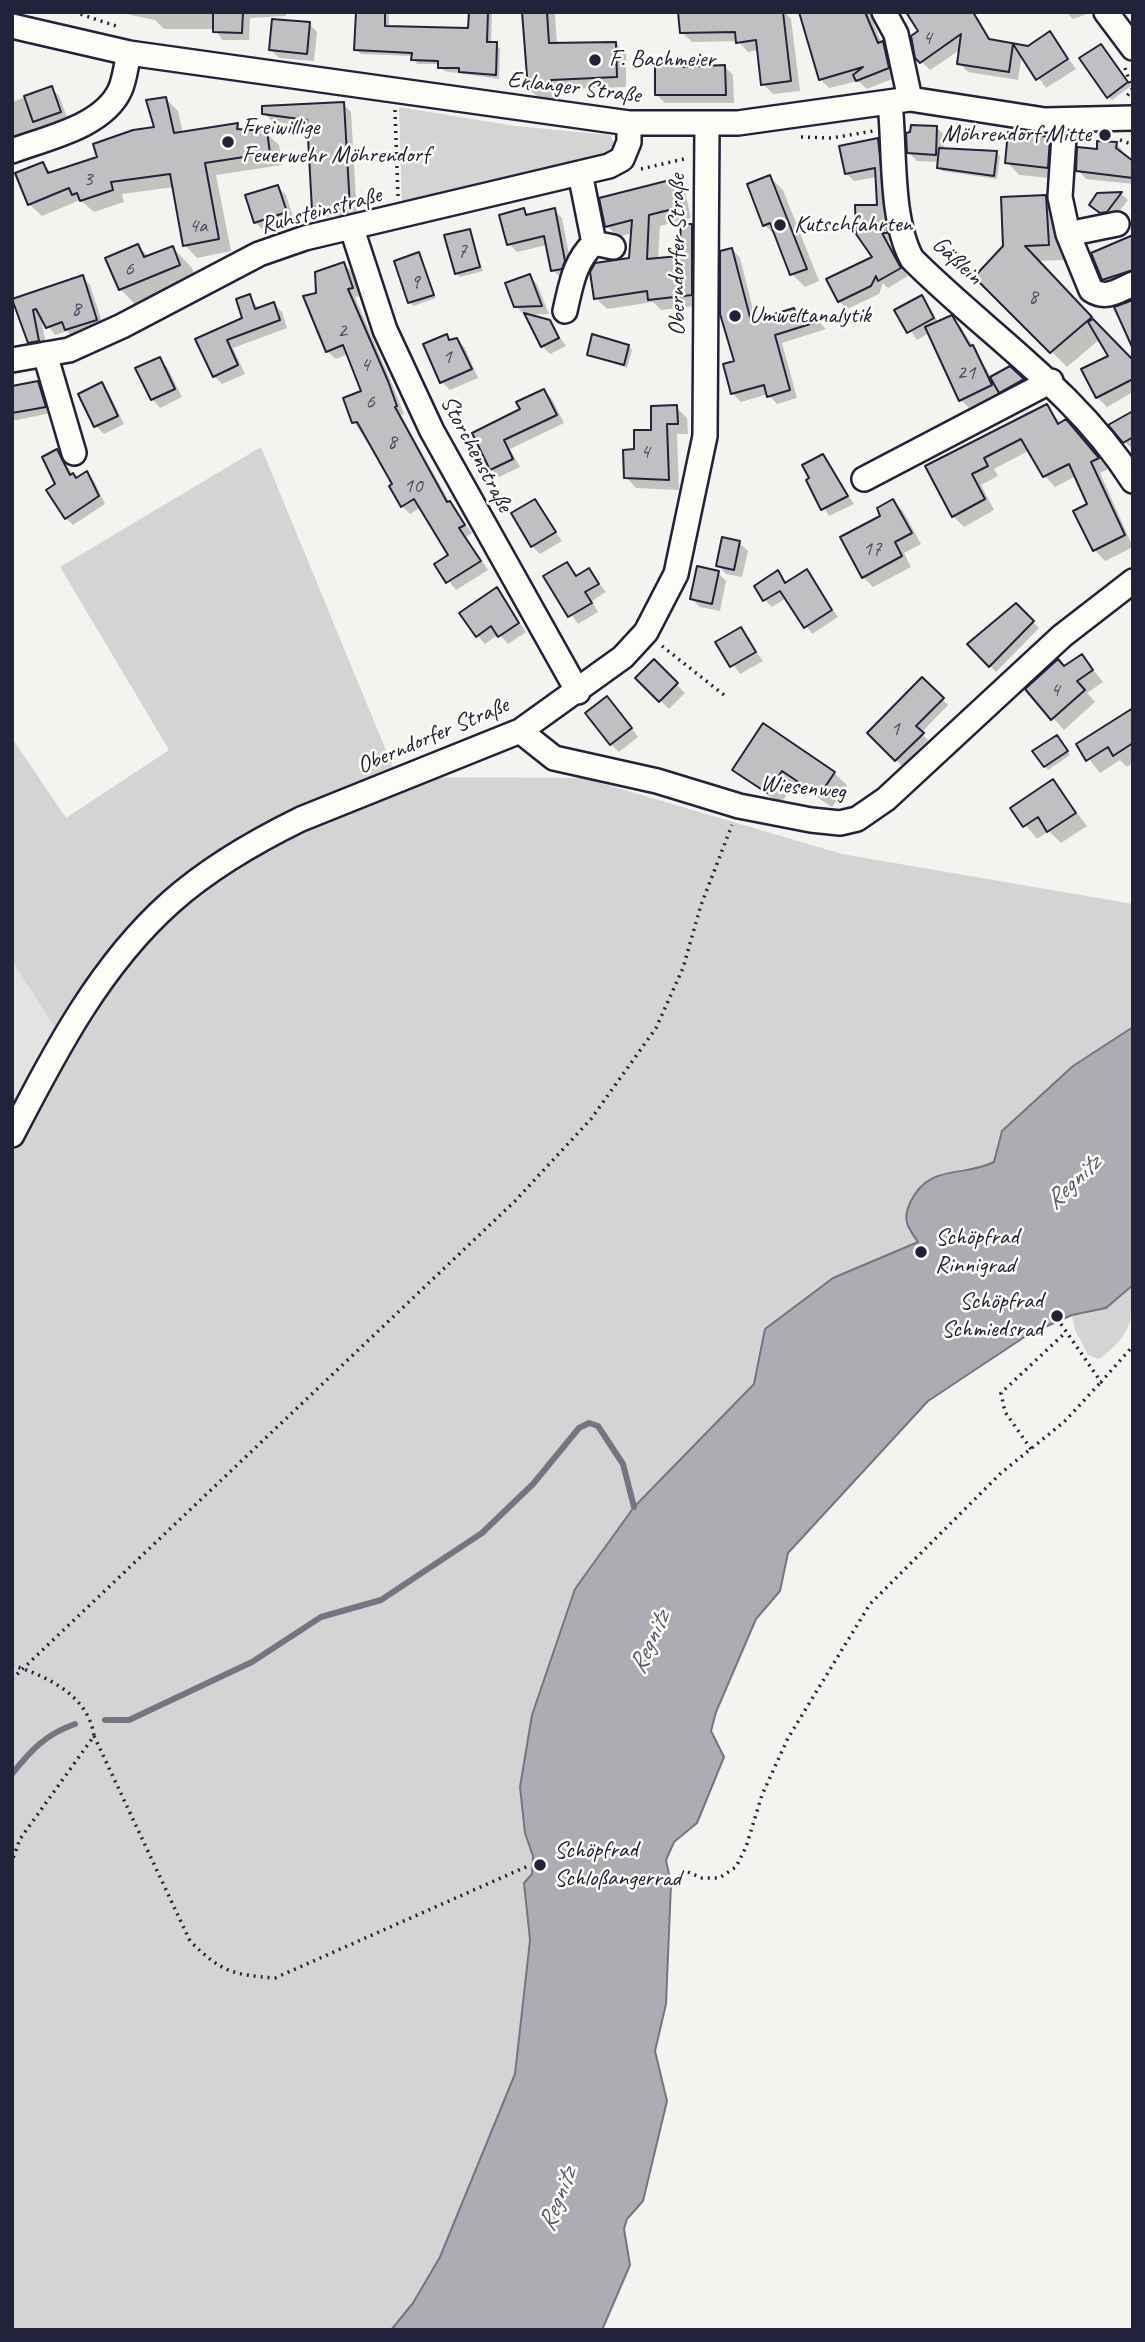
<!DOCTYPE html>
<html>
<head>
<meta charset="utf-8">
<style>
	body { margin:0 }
	#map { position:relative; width:1145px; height:2342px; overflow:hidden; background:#f4f3ef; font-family:Caveat,sans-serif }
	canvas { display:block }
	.frame { position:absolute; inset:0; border:14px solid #22223b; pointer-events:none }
</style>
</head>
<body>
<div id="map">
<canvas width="1145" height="2342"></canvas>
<div class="frame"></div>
</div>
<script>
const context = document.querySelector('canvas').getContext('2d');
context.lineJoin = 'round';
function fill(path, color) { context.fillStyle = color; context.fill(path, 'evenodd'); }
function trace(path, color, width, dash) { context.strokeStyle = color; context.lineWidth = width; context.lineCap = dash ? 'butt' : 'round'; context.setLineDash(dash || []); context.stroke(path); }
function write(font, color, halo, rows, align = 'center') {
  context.font = font + ' Caveat,sans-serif'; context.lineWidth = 5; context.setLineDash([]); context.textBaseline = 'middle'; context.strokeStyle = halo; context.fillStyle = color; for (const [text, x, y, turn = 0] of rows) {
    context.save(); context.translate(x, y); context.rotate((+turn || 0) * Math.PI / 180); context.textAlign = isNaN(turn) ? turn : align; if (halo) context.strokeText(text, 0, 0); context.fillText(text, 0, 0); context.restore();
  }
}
fill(new Path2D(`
	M12,961l45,70 -45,101z`), '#e4e3e2');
fill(new Path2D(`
	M399,107l116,19 95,9 5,10 -9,10 -81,17 -123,33z
	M261,447l136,330 187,1 258,76 291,50v123l-60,39 -75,75 -4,21 -11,6 -22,1 -53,61 11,11 -154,88 -11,55 -120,123 -109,326c7,19 13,34 0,50l5,57 -15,134 -75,183 -27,46 -22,27h-379v-1198l45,-101 -45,-70v-223l54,80 103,-68 -109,-183z
	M1133,1285c0,38 -2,50 -34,74l-11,-4 -13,-25 -3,-15c22,0 46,-14 61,-30z`), '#d5d4d5');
const water = new Path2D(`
	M1133,1027v258l-27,23 -34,7 -43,19 -101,67 -140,152 -8,38 -24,28 -40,93 -5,19 13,26 -27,66 -23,19 -8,18 5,24 -5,120 -11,47 12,50 -24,100 -16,18 -3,10 6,36 -28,65h-211l22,-27 27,-46 75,-183 15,-134 -6,-57 8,-9 1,-18 -8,-23 -5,-46 12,-72 43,-126 59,-82 120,-123 11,-55 68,-51 85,-36c-10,-14 -16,-22 -8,-39 18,-40 52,-25 84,-41l8,-31 71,-65z`);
fill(water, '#acacb2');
trace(water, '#757582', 2);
fill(new Path2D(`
	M116,12h170v4l-36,2 -1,22h-27l-7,-11h-51l-9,-9z
	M358,12h31v16l81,2 1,-18h21l-1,32 9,4 -1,31 -55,-8 -4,-7h-23l-4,-8 -52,-2 -5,-4z
	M524,12h57l-26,2 2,31 59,-1 10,9v34l-66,2v10l-21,-1 -10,-9z
	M680,12h105l6,7 9,72 -27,3 -10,-10 -4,-34 -11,2 -10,-11 -46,1 -10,-10z
	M801,12h82l-9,12 7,18 10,10 6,25 -30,12 -9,-8 -29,7 -9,-9z
	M909,12h64l19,30 36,5 22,-14 26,36 -30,19 -24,-34 -4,26 -50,-8 -9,-9 2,-14 -31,21 -13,-13 4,-26z
	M1066,12h20l1,2 -14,5z
	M309,24l8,8 -3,29 -35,-3 -8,-8z
	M1105,49l26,37 -19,14 -3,-3z
	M681,66l3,2 41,-1 8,8 1,28h-69l-9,-9z
	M51,88l8,8 9,24 -56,17v-35z
	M166,99l12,12 5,23 54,-9 6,6 23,2 13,12 3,20 -66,10 15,76 -34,7 -12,-13 -11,-58 -52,7 2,8 -30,10 -14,-12 -38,16 -13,-12 14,-40 10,10 46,-16 57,-29z
	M343,104l8,8 6,103 -36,2 -8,-8 -4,-82 -37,-6 -8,-8z
	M937,128l8,8 -1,14 52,3 4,3 -3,23 -55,-8 -3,-9 -22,-1 -8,-8z
	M1049,139l13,13 -2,27 -41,-4 -12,-13z
	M878,140l7,8 10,92 -7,1 20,35 -20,12 -5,-5 -4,11 -32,15 -8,-8 35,-43 5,-52 -2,-29 -23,4 -8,-8z
	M1117,144l16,19v21l-47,-5 -8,-9z
	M770,177l13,13 36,91 -14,6 -13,-13 -14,-35 -13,-14 -16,-40z
	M674,180l11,12 6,26 -31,8 -2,34 23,-2 11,-32 11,11 -1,68 -41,5 -8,-8 -46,7 -11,-11 35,-38 2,-27 -15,4 -11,-11z
	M278,187l8,8 8,25 -31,10 -8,-8z
	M1121,193l7,7 -14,18 -5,2 -18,-15 7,-11z
	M1045,197l16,15 3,48 -27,1 96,101v30l-26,15 -10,-10 13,-41 -10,-17 -33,28 -90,-90z
	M524,210l6,6 24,-6 8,8 10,52 -3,6 -8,2 -8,-8 -6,-25 -30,7 -8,-8z
	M469,231l14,40 -23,6 -4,-4z
	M1133,237v45l-20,7 -10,-10z
	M138,246l11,11 24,-9 19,20 6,16 -59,24 -19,-19z
	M732,249l8,9 16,63 37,-11 9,9 17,3 7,7 -44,14 15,55 -20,6 -9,-10 -27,8 -9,-9 4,-30z
	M419,254l17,44 -23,8 -3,-4z
	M344,264l8,8 8,24 -5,1 40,94 9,23 -3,1 49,88 22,30 -6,4 22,33 -32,20 -20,-25 15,-10 -30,-48 -11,7 -8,-8 -8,-22 -40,-62 9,-30 -15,-38 -12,5 -9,-8 -9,-57z
	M529,276l8,8 12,30 -25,1 -8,-9z
	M82,277l8,8 14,43 -30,10 -7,-7 -12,4 -15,-21 7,35 -9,1 -9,-8 -16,-42z
	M249,296l10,13 14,-5 9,8 5,16 -54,20 12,26 -23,10 -8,-8 -16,-36 47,-21z
	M921,297l18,26 14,-5 8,9 31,51 17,-10 17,16 -57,24 -8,-8 -32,-67 -12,7 -20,-29z
	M549,322l17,24 -16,8 -8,-8z
	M446,336l6,5 5,-1 8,8 13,30 -28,12 -8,-8z
	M629,346l3,4 -5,18 -39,-14z
	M159,359l8,8 15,30 -22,11 -8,-9z
	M38,383l6,6 7,24 -39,8v-33z
	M101,385l8,8 15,31 -20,10 -8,-8z
	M544,391l8,8 12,24 -54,26 10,18 -21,10 -8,-8 -17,-35 48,-24z
	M1047,406l14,18 15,8 32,37 -8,4 33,74 -28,14 -10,-11 -6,-45 -13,-29 -21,11 -10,-11 -15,-26 -36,19 4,7 -17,9 13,25 -30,17 -11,-11 -26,-49z
	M676,407l11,11 1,16h-11l2,56 -43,-2 -10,-11 10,-26z
	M1133,413v37l-9,-9z
	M57,452l20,28 10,-6 7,7 11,23 -32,21 -7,-7 -8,-33z
	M822,456l32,48 -25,12 -21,-35z
	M535,501l27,40 -22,13 -8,-8z
	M893,501l10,10 18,33 -17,9 7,14 -38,20 -10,-10 20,-61z
	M739,543l9,8 -6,26 -16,-3 -8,-9z
	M567,564l11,12 11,-6 17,22 -14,9 6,11 -20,12 -32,-47z
	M806,571l32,46 -26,17 -26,-36 -14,9 -7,-7 12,-27 10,11z
	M718,573l8,8 -6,30 -20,-4 -8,-8z
	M497,589l29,43 -18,12 -9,-10 -14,10 -8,-9z
	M1016,605l23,23 -43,44 -27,-28z
	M740,629l23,32 -23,13 -22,-32z
	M1082,656l21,26 -16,11 8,9 -31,28 -37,-40z
	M654,662l31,31 -16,16 -31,-31z
	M922,679l26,26 -27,28 7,7 -26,26 -33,-33z
	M615,706l23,31 -19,15 -8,-8z
	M1133,710v53l-6,4 -7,-7 -20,13 -22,-28z
	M764,726l70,47 13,12 -15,22 -37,-24 -15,21 -46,-34z
	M1060,740l10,15 -22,15 -3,-4z
	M1053,781l34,45 -26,17 -12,-12 -12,8 -25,-31z`), '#0003');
trace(new Path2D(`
	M105,1720h24l123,-58 69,-45 60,-17 101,-67 51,-49 46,-56 10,-5 9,3 25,38 11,43
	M12,1774c19,-24 34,-40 63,-50`), '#757582', 6);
const building = new Path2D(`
	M213,12h30l-1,21 -29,-1z
	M356,12h29v14l83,2 1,-16h19l-1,30h10l-1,33 -37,-3v-4h-21v-7l-27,-1 1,-7 -58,-3z
	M522,12h25l2,31 67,-1 1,35 -66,3v9h-23z
	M678,12h105l8,69 -30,4 -5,-45 -20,3 -1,-11 -55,1z
	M799,12h66l13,31 5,-2 6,27 -33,13 -3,-6 10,-8 -44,13z
	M906,12h67l16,27 39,7 22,-15 18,28 -32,21 -23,-36 -4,28 -52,-8 4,-30 -41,29 -5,-5 -4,-22 7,-5z
	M272,19l38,3 -3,32 -38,-4z
	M1101,44l27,38 -21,16 -28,-40z
	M655,63l27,1v3l43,-2 1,30h-71z
	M52,86l9,26 -28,10 -9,-26z
	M166,97l8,36 64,-10 -1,6 30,2 3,22 -65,10 14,76 -36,7 -13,-72 -59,8 2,8 -33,11 -3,-8 -5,2 -3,-7 -41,17 -13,-32 28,-11 5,11 49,-16 -4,-13 40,-14 21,-3 -8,-27z
	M344,102l6,106 -38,2 -5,-90 -45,-6v-8z
	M911,125l26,1 -1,29 -29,-2 -1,-20 4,-1z
	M1008,132l42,5 -2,31 -43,-5z
	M878,138l10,95h-6l19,35 -23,13 -2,-5 -5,10 -33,16 -12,-23 46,-22 -16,-23 -1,-29h22l-2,-37 -30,6 -6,-28z
	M1097,141l20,1 -1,6 17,13v17l-57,-7 1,-24 20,2z
	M939,148l58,3 -3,25 -57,-8z
	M770,175l37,94 -17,6 -20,-52 -7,3 -16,-42z
	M674,179l7,28 -32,8 -2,44 32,-3 2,-32h11v71l-44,5 -1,-9 -53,8 -4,-27 5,-9 34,-5 3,-38 -27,7 -6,-29z
	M278,185l9,27 -33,11 -9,-28z
	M1122,192l-15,20 -7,1 -11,-8 8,-12z
	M1046,195l3,50 -24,1 67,71 -42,36 -76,-76 29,-31 -2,-49z
	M524,208l2,7 29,-7 10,53 -3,8 -11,2 -7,-35 -37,9 -8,-30z
	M470,229l10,38 -25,7 -11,-39z
	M1133,235v35l-31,10 -11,-27z
	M138,244l6,13 29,-11 7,19 -61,25 -14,-32z
	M732,248l19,73 43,-13 3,9 23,4 -45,14 15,55 -23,7 -3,-12 -33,9 -8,-30 11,-3 -14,-47v-63z
	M419,252l15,43 -26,8 -14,-42z
	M344,262l9,26 -5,1 40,92 9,25 -2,1 52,95 3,-1 15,24 -6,3 22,33 -35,22 -12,-19 14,-9 -34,-56 -13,8 -12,-21 3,-2 -35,-62 -5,1 -9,-25 18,-7 -18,-46 -17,7 -23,-56 13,-3 -1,-21z
	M530,274l12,32 -28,1 -9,-24z
	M83,275l14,45 -32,10 -3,-8 -16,6 -10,-19 -3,1 6,31 -11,2 -16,-44z
	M250,294l5,15 19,-7 6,18 -53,20 11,25 -25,12 -18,-38 47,-21 -6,-19z
	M922,295l12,23 -27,15 -13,-23z
	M1133,300v49l-19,-42z
	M524,313l26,7 9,18 -18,9z
	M952,315l18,31 3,-1 19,40 -33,16 -34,-74z
	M1093,319l40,41v19l-37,19 -15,-29 27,-13 -20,-34z
	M447,334l2,6 8,-2 15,31 -32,14 -17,-39z
	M592,334l37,11 -5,20 -37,-10z
	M160,357l15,32 -24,11 -16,-32z
	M1010,366l14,13 -25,14 -9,-16z
	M38,381l8,26 -34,6v-27z
	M102,382l16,34 -24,11 -16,-33z
	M544,389l13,26 -53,25 9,19 -23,11 -18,-37 48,-24 -4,-7z
	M1047,404l11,20 8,-5 33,39 -8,4 34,73 -32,16 -20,-40 14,-7 -18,-40 -26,13 -22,-38 -37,19 4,8 -16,8 13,25 -33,18 -27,-51z
	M677,405l1,19h-11l2,56 -45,-2 -1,-28 11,-1v-19h17v-24z
	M1133,411v26l-10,6 -15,-18z
	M57,449l13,26 3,-2 3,5 11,-7 12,25 -34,23 -19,-29 9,-6 -13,-27z
	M823,454l25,42 -27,14 -15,-30 3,-2 -7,-13z
	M535,499l21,33 -25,15 -20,-34z
	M893,499l19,34 -17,9 7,14 -40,22 -22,-41 40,-21 -3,-8z
	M722,537l18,4 -6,29 -18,-4z
	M567,562l9,14 13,-8 10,16 -14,8 7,11 -24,14 -25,-41z
	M697,566l22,5 -7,33 -22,-5z
	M807,569l25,41 -28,18 -24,-37 -17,10 -9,-15 24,-16 7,13z
	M497,587l22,36 -21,14 -7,-11 -15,11 -17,-24z
	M1016,603l18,18 -45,46 -22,-23z
	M741,627l15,25 -26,15 -15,-25z
	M1082,654l11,16 -16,11 8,9 -34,30 -26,-31 33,-30 6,7z
	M654,659l24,24 -19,19 -24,-24z
	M922,677l22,21 -28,28 8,7 -29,28 -28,-28z
	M607,696l25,32 -22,17 -25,-32z
	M1133,708v35l-20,13 -5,-9 -22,14 -10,-17z
	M763,723l72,49 -16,24 -37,-25 -15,22 -35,-23z
	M1057,735l11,16 -24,16 -12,-16z
	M1053,779l23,34 -29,19 -9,-15 -15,10 -13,-19z`);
fill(building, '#c0bfc2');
trace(building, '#22223b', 2);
const minor = new Path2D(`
	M884,12l12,22 14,65
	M1106,12l27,36
	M12,26l117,27 500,70h109l172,-24 135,21 88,-2
	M890,102c5,48 0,117 22,157 75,75 163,131 221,222
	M1065,121l-5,76 8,37 23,56c15,10 26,1 42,-6
	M12,151c34,-13 91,-24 108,-61 5,-11 6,-25 9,-37
	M580,173l14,70
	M352,229l33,101 47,101 146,261
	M1068,234l49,-10
	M565,311c6,-26 9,-49 29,-68l19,4
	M45,354l29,99
	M12,360l57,-10 53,-24 137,-72 46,-16 304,-72 13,-7 7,-17v-19
	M864,479l187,-98
	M520,731l34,27 103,23 82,25 72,14 29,3 17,-4 29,-20 176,-163 71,-55
	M12,1135c43,-83 88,-170 159,-233 37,-33 85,-61 130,-83l219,-88 103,-74 23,-25 30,-58 29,-138 2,-311`);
trace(minor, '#22223b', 28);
trace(new Path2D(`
	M74,12l45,15
	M1125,68l7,21 -7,10
	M395,110l3,87
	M801,137l31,1 41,-7
	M1120,140l11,4
	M641,169l47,-11
	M662,646l62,49
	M1061,1324l40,58 32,-36
	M1031,1449l-26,-37 -4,-19 65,-61
	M12,1665c36,12 76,30 82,71l-74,103 -8,22
	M12,1679l503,-478 76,-82 65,-91 27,-60 18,-63 31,-80
	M94,1736l96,205c30,30 42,34 85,37l253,-112
	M688,1872l14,6h17l17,-11 10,-20 16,-52 26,-57 82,-134 131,-131 63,-51 37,-40`), '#22223b', 3.5, [2, 5]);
trace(minor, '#fdfcf7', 23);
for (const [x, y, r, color] of [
	[595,60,7,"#22223b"],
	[1105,135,7,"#22223b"],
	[228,142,7,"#22223b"],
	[780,225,7,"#22223b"],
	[735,316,7,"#22223b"],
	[921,1252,7,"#22223b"],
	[1057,1316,7,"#22223b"],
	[540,1865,7,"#22223b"]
]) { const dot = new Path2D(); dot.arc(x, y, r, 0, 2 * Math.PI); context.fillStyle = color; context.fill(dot); trace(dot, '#fdfcf7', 2.5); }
write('21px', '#4a495d', null, [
	["4",927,38],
	["3",88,179],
	["4a",198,226],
	["7",462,251],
	["6",129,269],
	["9",415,282],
	["8",1033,297],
	["8",76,309],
	["2",342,331],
	["1",447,357],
	["4",365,365],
	["21",966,373],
	["6",370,402],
	["8",392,442],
	["4",645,452],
	["10",413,486],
	["17",872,549],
	["4",1055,690],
	["1",895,729]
]);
write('24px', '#22223b', '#fdfcf7', [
	["F. Bachmeier",609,60],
	["Freiwillige",242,128],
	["Feuerwehr Möhrendorf",242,156],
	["Möhrendorf Mitte",1091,135,"right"],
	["Kutschfahrten",794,225],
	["Umweltanalytik",749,316],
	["Schöpfrad",935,1238],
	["Rinnigrad",935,1266],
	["Schöpfrad",1043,1302,"right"],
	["Schmiedsrad",1043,1330,"right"],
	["Schöpfrad",554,1851],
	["Schloßangerrad",554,1879]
], 'left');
write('24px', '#22223b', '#fdfcf7', [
	["Erlanger Straße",574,88,7],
	["Ruhsteinstraße",321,211,-15],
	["Oberndorfer Straße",678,255,-90],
	["Gäßlein",957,261,43],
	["Storchenstraße",476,454,62],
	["Oberndorfer Straße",433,736,-23],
	["Wiesenweg",803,788,6]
]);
write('italic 26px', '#59596b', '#fdfcf7', [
	["Regnitz",1073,1183,-44],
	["Regnitz",650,1643,-66],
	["Regnitz",558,2200,-69]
]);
</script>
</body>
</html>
